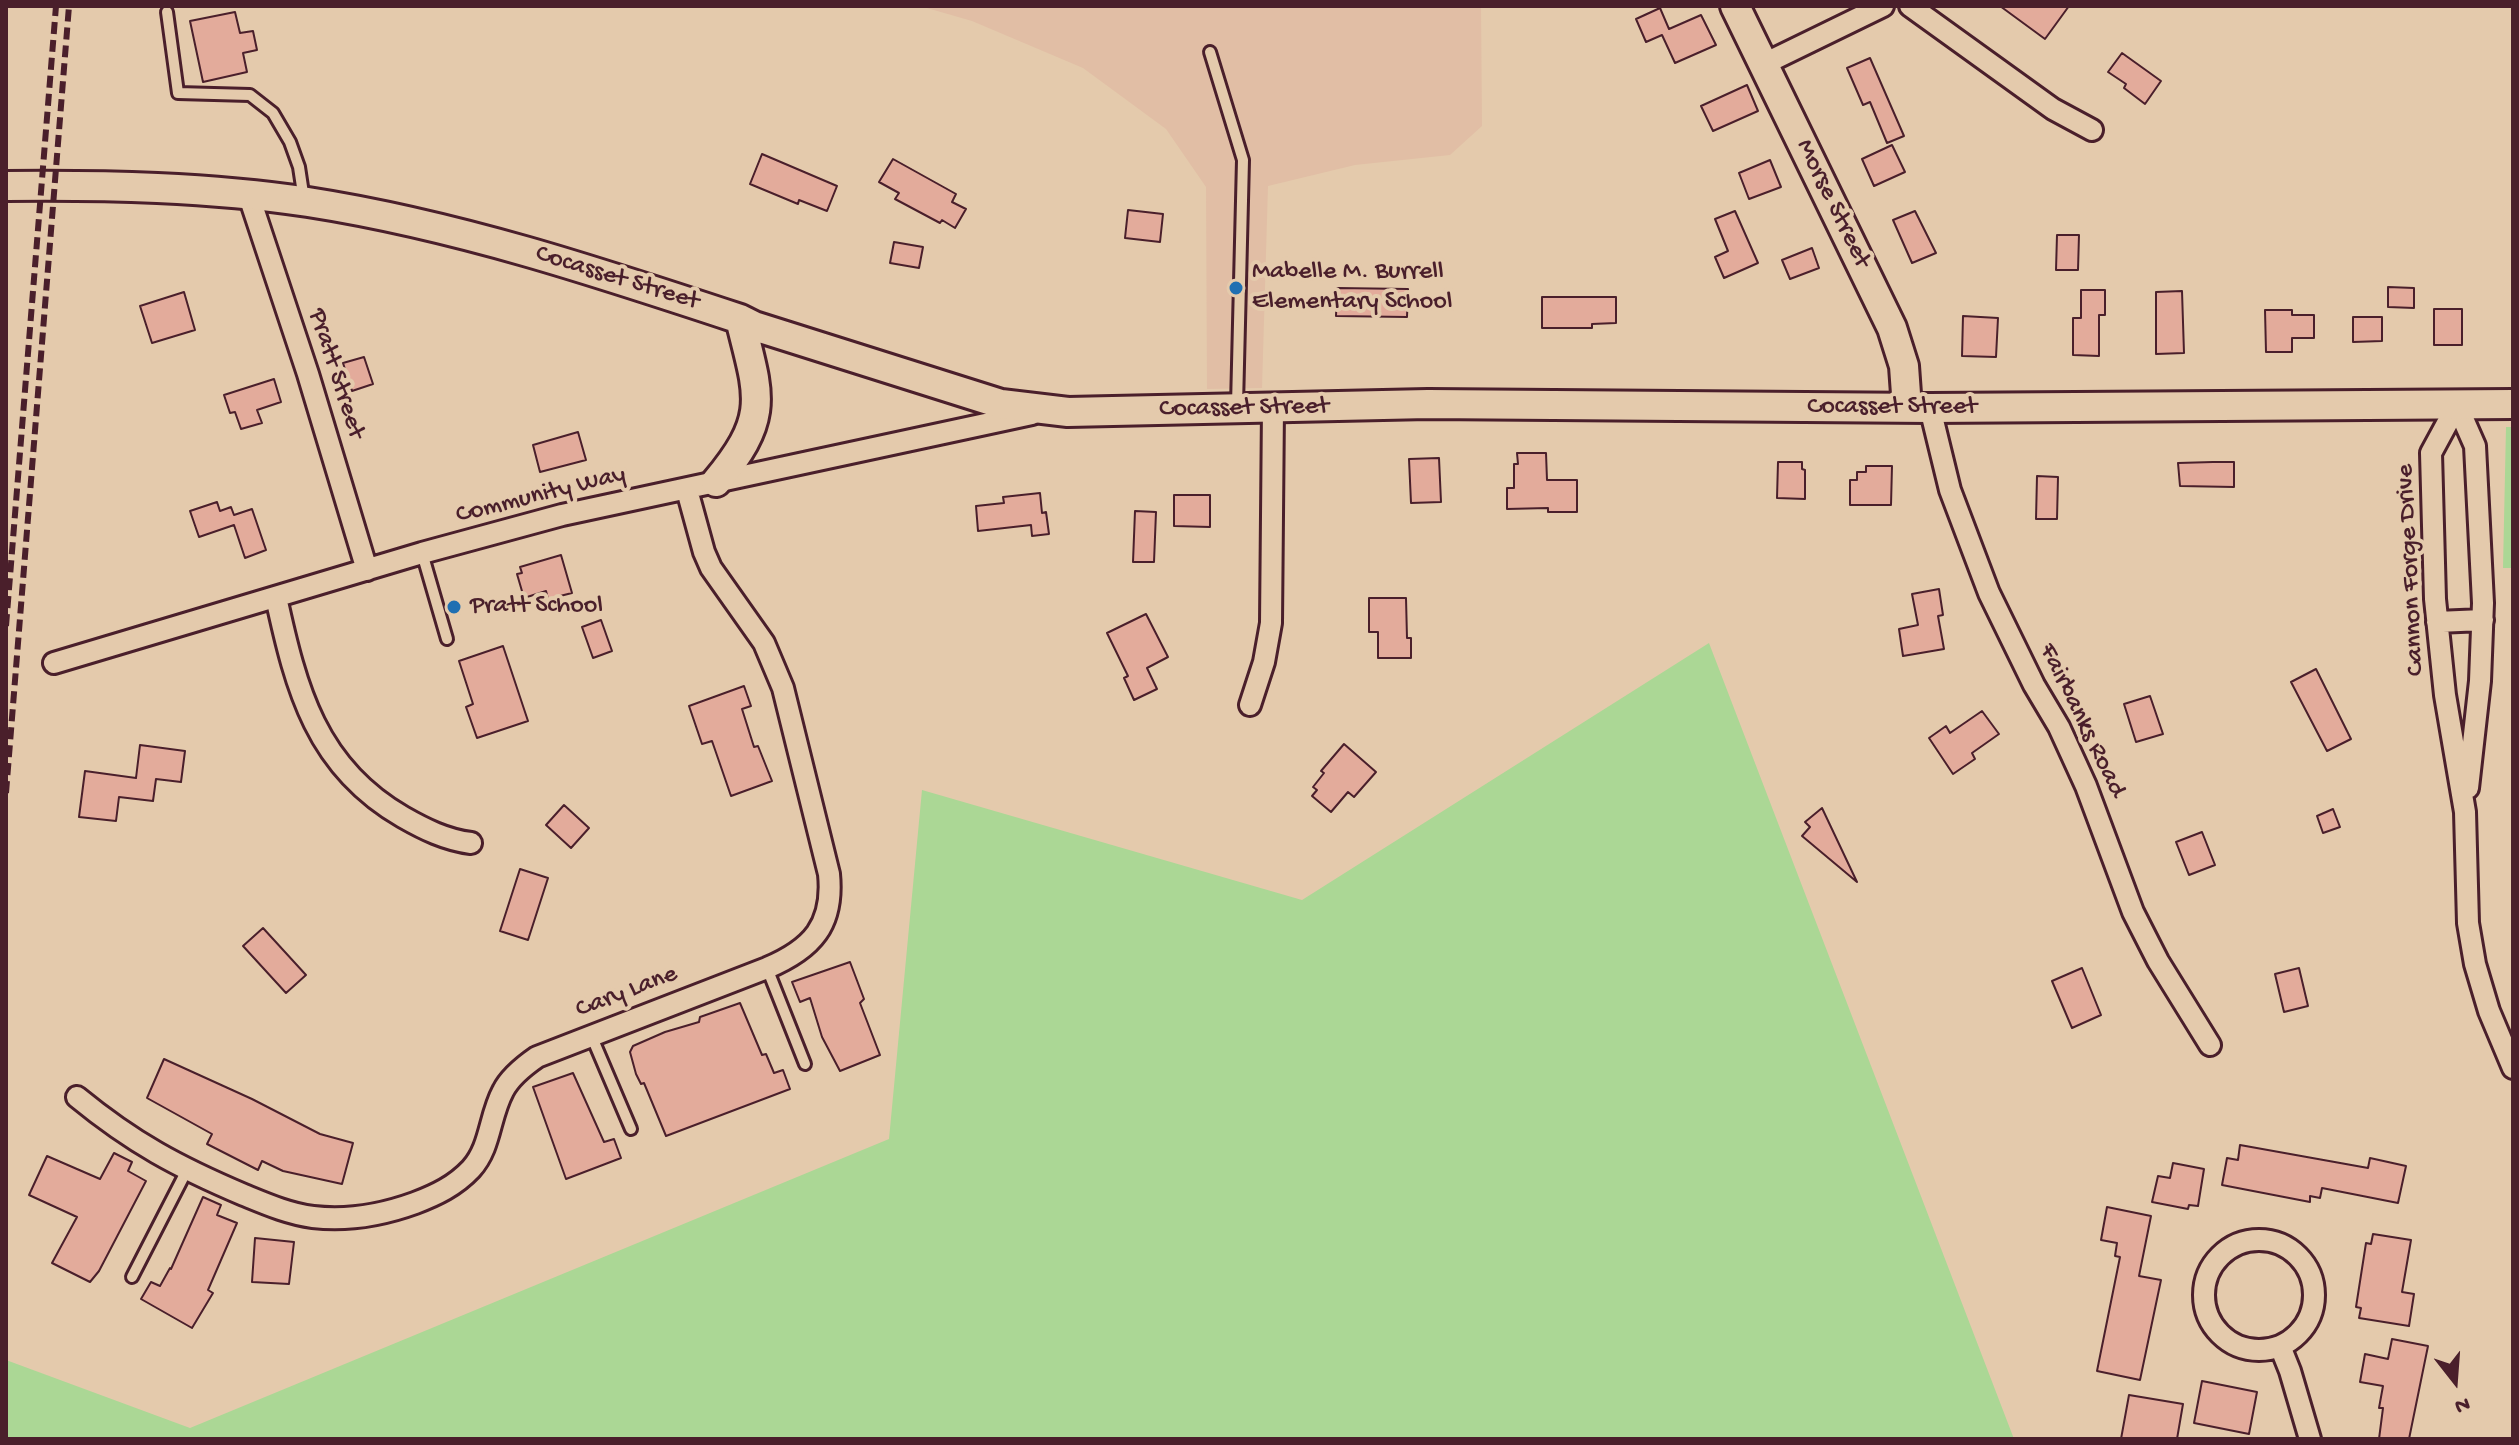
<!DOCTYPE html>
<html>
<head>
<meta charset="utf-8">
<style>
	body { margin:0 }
	#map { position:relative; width:2519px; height:1445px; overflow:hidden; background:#e4caac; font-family:"Gochi Hand",sans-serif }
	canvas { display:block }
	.frame { position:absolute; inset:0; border:8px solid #4a1f2b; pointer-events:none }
	.north { position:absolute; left:2415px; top:1341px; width:80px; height:80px; -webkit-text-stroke:6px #e4caac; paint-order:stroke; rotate:163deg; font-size:22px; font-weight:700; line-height:32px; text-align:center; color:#4a1f2b }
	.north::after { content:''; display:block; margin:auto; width:28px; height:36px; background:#4a1f2b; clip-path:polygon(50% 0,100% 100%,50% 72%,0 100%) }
</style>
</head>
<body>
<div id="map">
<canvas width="2519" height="1445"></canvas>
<div class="frame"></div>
<div class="north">N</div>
</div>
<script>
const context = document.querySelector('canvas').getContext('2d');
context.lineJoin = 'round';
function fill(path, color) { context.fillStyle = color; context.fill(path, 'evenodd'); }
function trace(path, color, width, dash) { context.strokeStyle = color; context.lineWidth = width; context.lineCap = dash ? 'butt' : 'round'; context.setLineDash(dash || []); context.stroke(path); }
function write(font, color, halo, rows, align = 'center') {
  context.font = font + ' "Gochi Hand",sans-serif'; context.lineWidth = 8; context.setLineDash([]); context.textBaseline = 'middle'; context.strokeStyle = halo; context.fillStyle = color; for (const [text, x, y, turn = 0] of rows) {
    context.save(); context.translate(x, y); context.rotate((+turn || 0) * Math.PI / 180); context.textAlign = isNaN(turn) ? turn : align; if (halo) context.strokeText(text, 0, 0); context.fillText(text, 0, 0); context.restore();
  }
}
fill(new Path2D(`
	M920,6h561l1,120 -32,29 -95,10 -87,21 -6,202 -55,1 -1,-202 -40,-58 -83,-61 -111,-47z`), '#e1bea5');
fill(new Path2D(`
	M2506,427h7v141h-10z
	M1709,643l305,796h-2008v-79l184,68 699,-289 33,-349 380,110z`), '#abd795');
const building = new Path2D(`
	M2000,6h69l-24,33z
	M1660,8l9,21 32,-14 15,30 -41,18 -13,-28 -16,7 -10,-23z
	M235,12l5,21 13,-2 4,19 -14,3 4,19 -44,10 -13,-61z
	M2122,53l39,28 -16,23 -21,-16 2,-4 -18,-12z
	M1870,58l34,78 -17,7 -17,-41 -7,3 -16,-37z
	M1747,85l11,26 -45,20 -12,-25z
	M1892,145l13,27 -31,14 -12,-27z
	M762,154l75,32 -10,25 -28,-11 -1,4 -48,-20z
	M893,159l63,35 -4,8 14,7 -11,19 -13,-8 -2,3 -45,-24 4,-6 -20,-11z
	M1770,160l11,27 -32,12 -10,-26z
	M1128,210l35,4 -3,28 -35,-4z
	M1735,211l23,52 -34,15 -9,-21 13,-6 -13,-32z
	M1915,211l21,42 -24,10 -19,-43z
	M2057,235h22l-1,35h-22z
	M894,242l29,5 -4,21 -29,-5z
	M1812,248l7,20 -29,11 -8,-19z
	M2388,287l26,1v20l-26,-1z
	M1337,288l71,1 -1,28 -71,-1z
	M2081,290h24v25h-6v41l-26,-1v-37h8z
	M2182,291l2,62 -28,1v-62z
	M184,292l11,38 -43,13 -12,-37z
	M1542,297h74v26l-24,1v4h-50z
	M2434,309h28v36h-28z
	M2265,310h27v5h22v23h-22v14h-26z
	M1963,316l35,2 -2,39 -34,-1z
	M2353,317h29v24l-29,1z
	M364,357l9,27 -21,7 -9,-28z
	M274,379l7,23 -24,8 5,13 -21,6 -6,-17 -5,1 -6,-18z
	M578,432l8,28 -46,12 -7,-27z
	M1517,453h29l1,27h30v32h-29v-4l-41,1v-21h7v-24h4z
	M1439,458l2,44 -30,1 -2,-44z
	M1778,462h24v7l3,1v29l-28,-1z
	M2213,462h21v25l-54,-1 -2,-23z
	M1866,466h26l-1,39h-41v-25h7v-8h9z
	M2037,476l21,1 -1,42h-21z
	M1040,493l2,20 4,-1 3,22 -17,2 -1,-11 -53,6 -2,-25 28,-3 -1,-6z
	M1174,495h36v32l-36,-1z
	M217,502l3,9 11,-4 3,8 18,-6 14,41 -21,8 -11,-33 -35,12 -9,-26z
	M1135,511l21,1 -2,50h-21z
	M561,555l11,38 -24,6 -2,-8 -22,7 -7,-24 5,-1 -2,-6z
	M1939,589l4,26 -5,1 6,33 -41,7 -4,-27 19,-4 -6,-31z
	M1369,598h37l1,40h4v20h-33v-26h-9z
	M1146,614l22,43 -21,11 10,21 -23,11 -10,-22 4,-2 -21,-43z
	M601,620l11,31 -19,7 -11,-31z
	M503,646l25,75 -51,17 -11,-31 7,-3 -14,-43z
	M2316,669l35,70 -24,12 -36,-69z
	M744,686l7,20 -9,3 12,38 4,-1 14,35 -41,15 -19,-55 -10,3 -13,-38z
	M2150,696l13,38 -27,8 -12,-38z
	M1982,711l17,23 -27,19 3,6 -22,15 -24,-36 17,-12 4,7z
	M1344,744l32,28 -22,25 -6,-5 -17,20 -19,-16 5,-6 -4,-3 11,-14 -3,-2z
	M140,745l45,6 -4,31 -25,-3 -3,22 -34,-4 -3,24 -37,-4 6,-46 51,7z
	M564,805l25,23 -18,20 -25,-23z
	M1822,808l35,74 -55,-46 8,-9 -5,-5z
	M2333,809l7,18 -17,6 -6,-17z
	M2202,832l13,33 -26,10 -13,-33z
	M520,869l28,9 -20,62 -28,-9z
	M263,928l43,47 -20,18 -43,-47z
	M850,962l14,37 -4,4 20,52 -40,16 -18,-34 -12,-39 -10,4 -8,-20z
	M2082,968l19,47 -29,13 -20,-47z
	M2299,968l9,38 -24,6 -9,-38z
	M740,1003l22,52 4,-1 8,19 9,-3 7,19 -124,47 -22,-53 -3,1 -5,-10 -6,-22 3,-6 32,-14 34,-10 1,-5z
	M164,1059l88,40 68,35 33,9 -11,41 -59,-13 -21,-10 -4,9 -51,-26 5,-10 -65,-36z
	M573,1073l31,69 10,-3 7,19 -55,21 -33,-92z
	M2240,1145l128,23 2,-10 36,8 -8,37 -76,-15 -2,10 -10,-2v6l-88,-17 5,-27 11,2z
	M114,1153l18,9 -4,9 18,10 -47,90 -9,11 -38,-19 25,-46 -48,-22 18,-39 53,23z
	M2173,1163l31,6 -6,37 -9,-1 -1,4 -36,-7 6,-26 12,2z
	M203,1197l18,8 -4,10 20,8 -29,67 5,3 -21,35 -51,-29 10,-17 9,4 10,-18 1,1z
	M2107,1207l44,9 -12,60 22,4 -21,100 -43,-9 23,-114 -5,-1 2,-13 -16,-3z
	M2373,1234l38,6 -9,52 12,2 -5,32 -50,-8 2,-10 -5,-1 10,-64 5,1z
	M255,1238l39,4 -5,42 -37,-2z
	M2392,1339l36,7 -19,93h-30l4,-31h-4l4,-22 -23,-4 5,-28 23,5z
	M2202,1381l55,11 -8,42 -55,-11z
	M2129,1395l54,9 -6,35h-56z`);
fill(building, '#e3ab9b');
trace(building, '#4a1f2b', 2);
const lane = new Path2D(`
	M167,12l11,81 72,2 23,18 17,29 9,25 5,33
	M1210,52l33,108 -6,245
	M422,553l25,86
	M767,968l38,96
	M591,1035l40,94
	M132,1277l55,-107`);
const street = new Path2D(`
	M1910,6l143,103 39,21
	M1764,64l119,-58
	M249,196l59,178 59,196
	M2457,405l-26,48 4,146 10,96 20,117 3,111 7,41 14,47 24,57
	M2457,405l18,41 8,157 -3,78 -12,107
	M1930,408l20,82 39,103 45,92 25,42 27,59 47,126 25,49 52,84
	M276,597c20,92 40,170 127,220 21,12 43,23 68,26
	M2437,622l46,-2
	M54,663l368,-110 140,-38 470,-101
	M1250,705l14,-43 7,-39 2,-215
	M77,1097c56,46 101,70 167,98 22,9 45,19 69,22 34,4 69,-2 102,-14 21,-8 40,-17 56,-34 20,-22 18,-52 32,-78 7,-14 21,-25 34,-34l230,-89c45,-19 67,-43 62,-94l-46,-186 -19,-45 -53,-75 -7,-16 -17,-62
	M2204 1295a55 55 0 1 1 110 0a55 55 0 1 1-110 0Z
	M2280,1346l10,25 20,68`);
const secondary = new Path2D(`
	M1735,6l157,322 12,38 3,42
	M6,186c100,-1 203,1 302,16 148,23 290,70 432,117l14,7 247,78 67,8 360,-8 502,4 583,-4
	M716,482c55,-66 43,-86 24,-163`);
trace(lane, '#4a1f2b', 16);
trace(street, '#4a1f2b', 26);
trace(secondary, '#4a1f2b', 34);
trace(lane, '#e4caac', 10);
trace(street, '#e4caac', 20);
trace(secondary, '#e4caac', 28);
trace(new Path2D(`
	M6,626l50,-620
	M6,793l63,-787`), '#4a1f2b', 6, [12, 6]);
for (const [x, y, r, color] of [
	[1236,288,8,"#1f6fb2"],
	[454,607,8,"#1f6fb2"]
]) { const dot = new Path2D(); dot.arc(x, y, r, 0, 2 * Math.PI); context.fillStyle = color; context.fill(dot); trace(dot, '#e4caac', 3); }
write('26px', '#4a1f2b', '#e4caac', [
	["Morse Street",1832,204,64],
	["Cocasset Street",617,279,17],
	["Pratt Street",335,374,72],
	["Cocasset Street",1892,408],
	["Cocasset Street",1244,409,-1],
	["Community Way",541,496,-14],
	["Cannon Forge Drive",2412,570,-93],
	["Fairbanks Road",2081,721,64],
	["Cary Lane",627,993,-21]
]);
write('26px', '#4a1f2b', '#e4caac', [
	["Mabelle M. Burrell",1252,273],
	["Elementary School",1252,303],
	["Pratt School",470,607]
], 'left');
</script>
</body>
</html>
